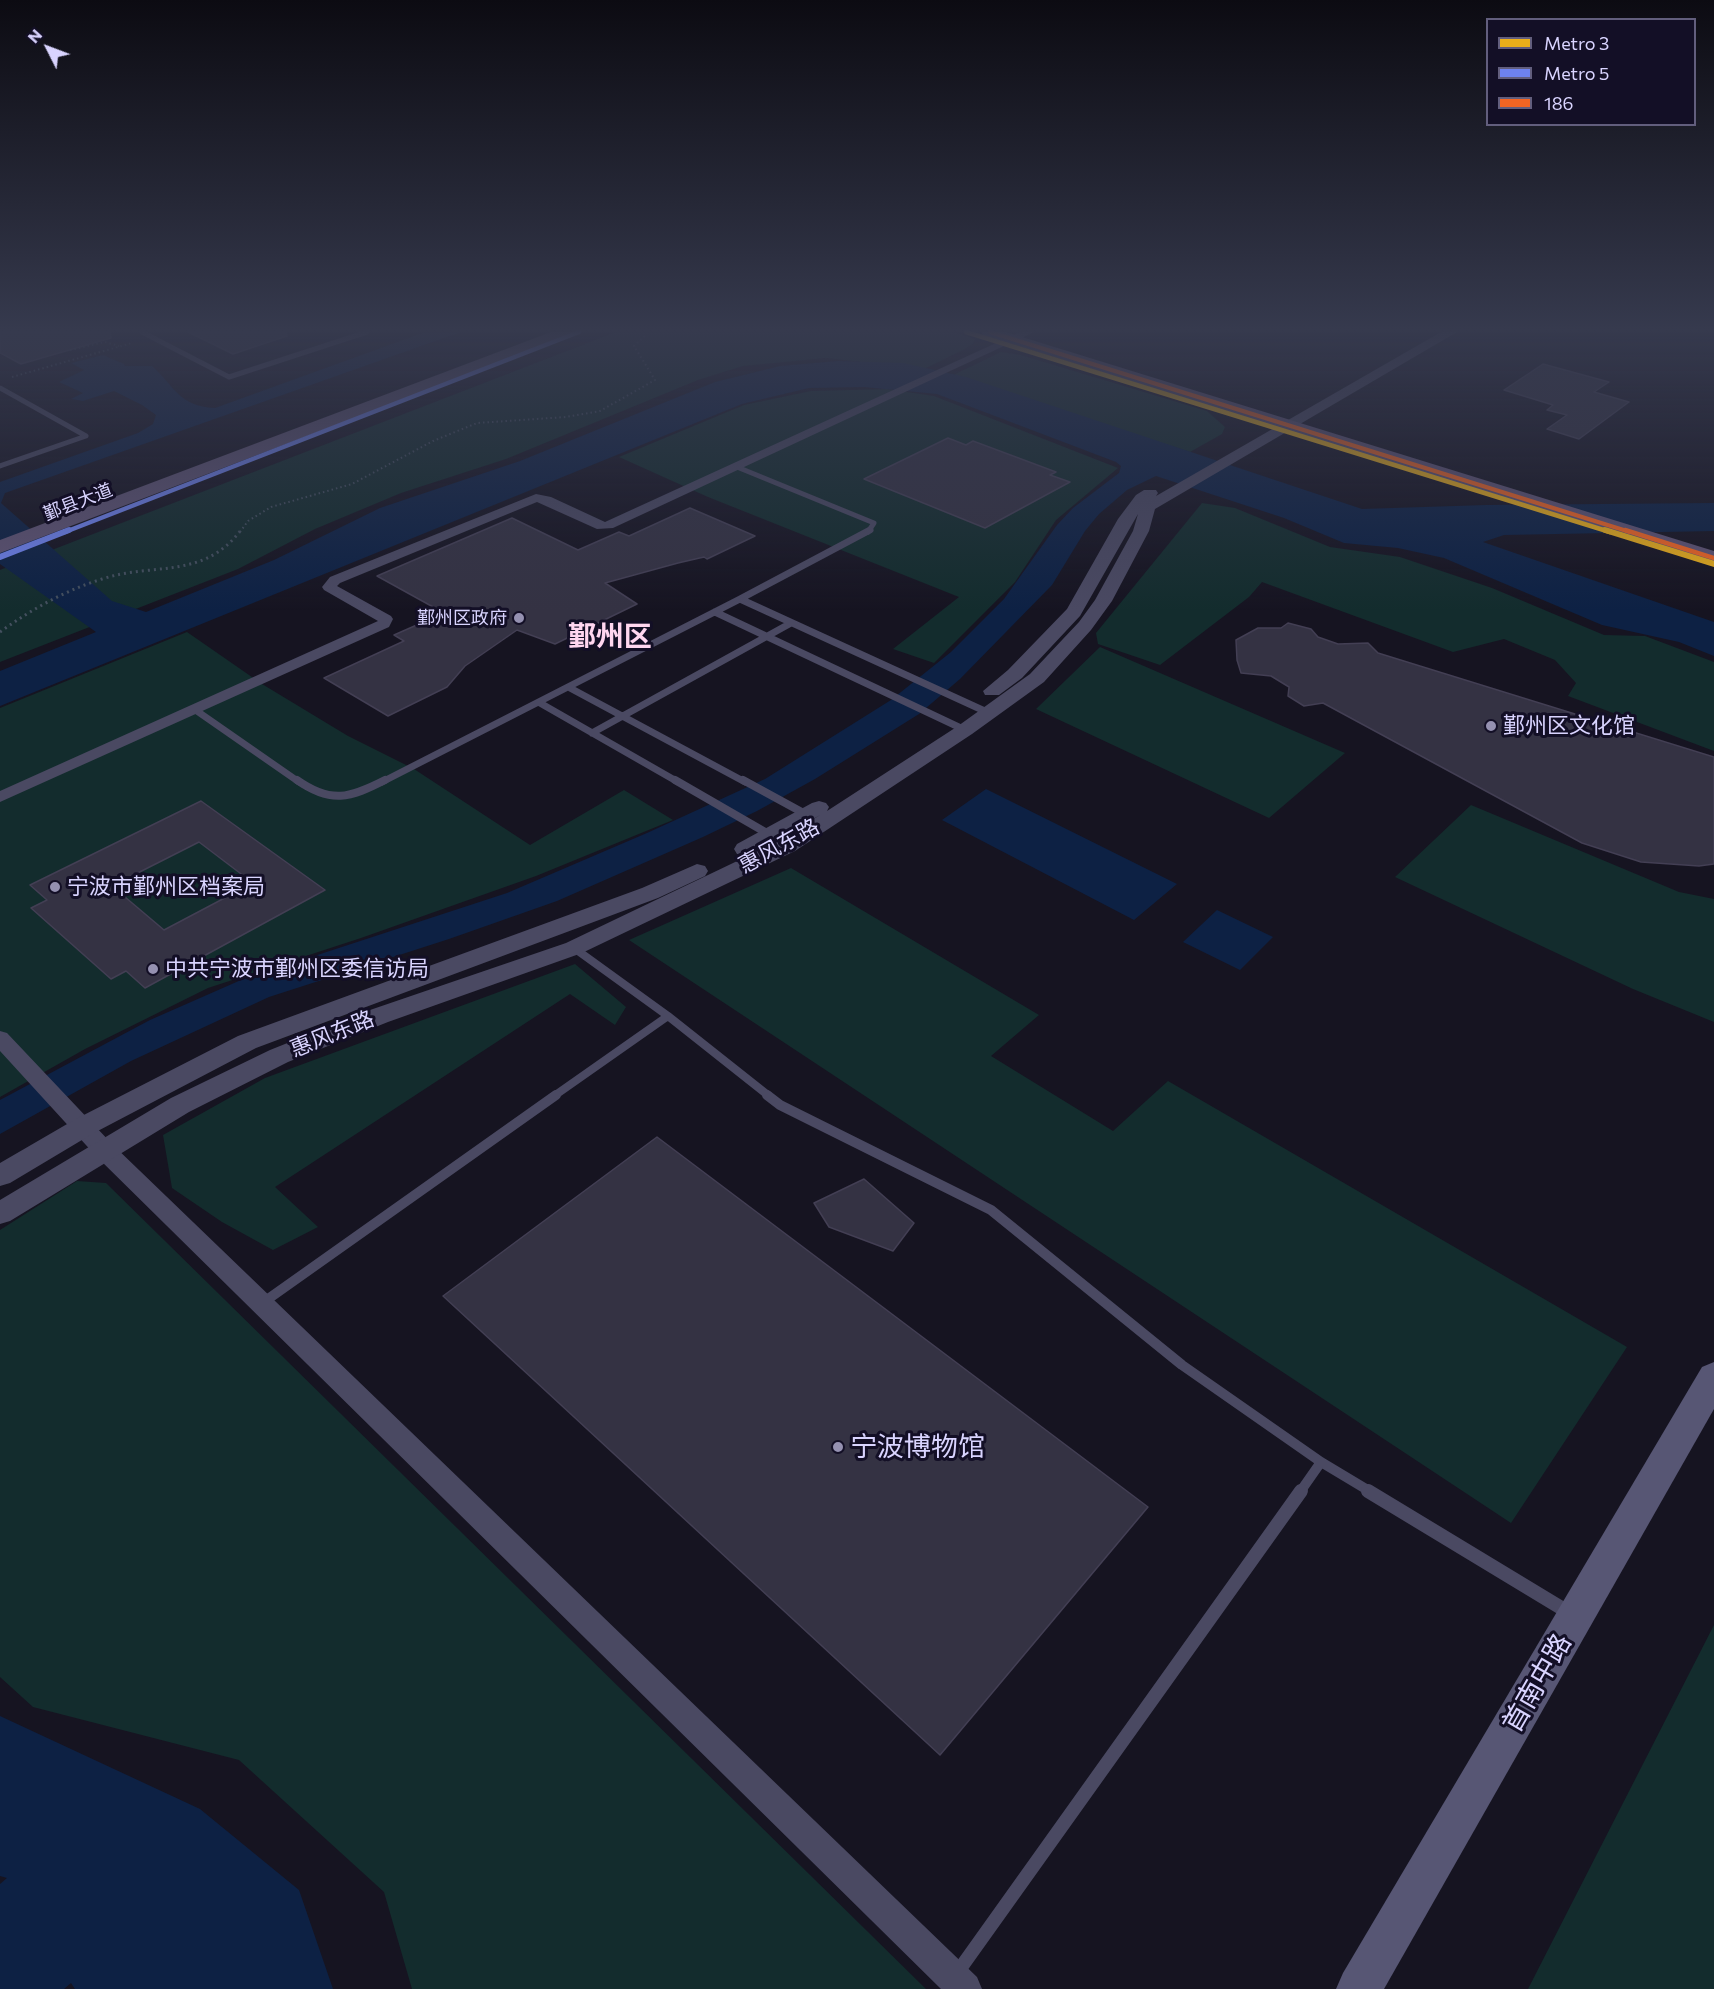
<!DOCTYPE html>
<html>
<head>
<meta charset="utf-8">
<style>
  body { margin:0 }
  #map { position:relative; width:1714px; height:1989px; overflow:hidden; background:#161421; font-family:Commissioner,sans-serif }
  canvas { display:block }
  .legend { position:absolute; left:1486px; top:18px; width:210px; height:108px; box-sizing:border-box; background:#130f26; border:2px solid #625e7d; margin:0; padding:8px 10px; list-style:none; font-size:18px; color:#d9d4ff }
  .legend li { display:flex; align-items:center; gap:12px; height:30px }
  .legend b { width:30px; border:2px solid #625e7d }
  .north { position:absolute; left:18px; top:18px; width:60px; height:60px; -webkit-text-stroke:4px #130f26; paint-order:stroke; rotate:312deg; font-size:16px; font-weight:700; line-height:24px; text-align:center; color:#d9d4ff }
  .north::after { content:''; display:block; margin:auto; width:21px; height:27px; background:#d9d4ff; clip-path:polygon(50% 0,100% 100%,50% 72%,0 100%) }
</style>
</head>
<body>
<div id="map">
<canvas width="1714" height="1989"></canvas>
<ul class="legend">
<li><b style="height:8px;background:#eaae1a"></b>Metro 3</li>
<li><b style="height:8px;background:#6e82ee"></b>Metro 5</li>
<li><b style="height:8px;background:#f26522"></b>186</li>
</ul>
<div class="north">N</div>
</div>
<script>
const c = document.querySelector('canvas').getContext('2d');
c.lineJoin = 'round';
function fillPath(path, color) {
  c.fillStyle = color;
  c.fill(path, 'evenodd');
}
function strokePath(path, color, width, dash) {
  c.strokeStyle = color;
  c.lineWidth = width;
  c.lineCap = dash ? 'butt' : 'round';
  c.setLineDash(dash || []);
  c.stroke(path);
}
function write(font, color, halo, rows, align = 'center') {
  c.font = font + ' Commissioner,"Noto Sans SC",sans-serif';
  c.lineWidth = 6;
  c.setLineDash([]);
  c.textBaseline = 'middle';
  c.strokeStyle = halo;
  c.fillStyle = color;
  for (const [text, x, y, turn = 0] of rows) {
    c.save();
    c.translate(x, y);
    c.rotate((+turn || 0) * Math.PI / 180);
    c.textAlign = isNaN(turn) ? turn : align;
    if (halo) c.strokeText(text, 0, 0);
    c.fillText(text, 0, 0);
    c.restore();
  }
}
fillPath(new Path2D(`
  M616 332H953L975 339 973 344 965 349 924 369 826 358 743 366 698 380 506 459 401 493 315 529 238 569 0 662V570Z
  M1001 352 1021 355 1207 411 1225 427 1222 434 1190 452 951 376Z
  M887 389 934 396 1118 468 1056 520 1015 582 934 663 893 649 959 597 708 497 619 457 744 405 811 391Z
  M1202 503 1235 508 1330 547 1400 557 1492 588 1604 635 1645 636 1714 662V751L1568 696 1576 683 1555 660 1504 639 1453 652 1262 582 1249 597 1160 665 1098 644 1096 633Z
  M187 632 262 684 348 736 414 769 530 845 624 790 673 820 536 876 361 938 208 988 85 1049 0 1097V708Z
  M1100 647 1345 753 1269 818 1036 709Z
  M1471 805 1679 892 1714 899V1022L1633 989 1395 877Z
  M791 868 1039 1015 991 1056 1113 1131 1168 1081 1627 1347 1511 1523 629 940Z
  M575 964 626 1007 615 1025 570 994 275 1187 318 1227 273 1250 222 1222 172 1188 163 1135 265 1078Z
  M77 1181 106 1183 926 1989H412L384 1892 239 1760 33 1707 0 1677V1230Z
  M1714 1625V1989H1528Z`), '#132c2d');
fillPath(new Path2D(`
  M425 332H461L5 493 1 503 112 601 146 612 274 560 380 508 520 461 715 382 780 366 838 361 903 363 966 377 1362 509 1486 505 1714 503V531L1504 535 1483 542 1714 622V656L1679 642 1602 625 1444 558 1398 548 1344 543 1284 518 1156 476 1127 490 1099 514 1085 531 1052 585 960 679 919 714 815 779 757 811 703 837 557 901 449 939 269 997 131 1061 0 1134V1100L150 1020 241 980 507 893 647 833 765 779 891 700 951 652 1004 599 1057 525 1073 508 1119 473 1121 466 1116 462 937 394 864 387 809 388 742 404 0 706V671L96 632 0 564V482L138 433 153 424 156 415 142 405 114 391 83 401 71 399 83 393 59 382 84 370 71 363 103 355 124 364 125 366H152C176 388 179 406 215 408Z
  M986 789 1177 884 1134 920 942 820Z
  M1217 910 1273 937 1240 970 1183 942Z
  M0 1716 200 1809 299 1890 333 1989H75L71 1983 64 1989H0V1884L7 1878 0 1876Z`), '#0d2144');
const building = new Path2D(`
  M0 332H110L111 338 21 364 0 353Z
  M188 332H286L287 336 233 354Z
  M1543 364 1609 382 1594 392 1629 402 1579 439 1547 429 1567 415 1547 410 1553 405 1504 390Z
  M948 438 966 445 973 441 1056 472 1050 475 1070 482 985 528 864 479Z
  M690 508 755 536 707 559 704 557 678 563 605 583 637 604 555 644 517 630 465 666 447 687 388 716 324 678 404 641 394 635 444 613 377 576 512 518 578 550 619 532 629 536Z
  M1288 623 1311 629 1318 637 1338 644 1368 643 1378 653 1714 757V864L1699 866 1641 862 1582 843 1323 703 1304 706 1288 696 1289 687 1271 676 1241 673 1237 660 1236 640 1258 628H1281Z
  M201 801 325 890 145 988 126 971 111 979 31 908 47 900 30 885ZM199 842 253 883 164 930 112 886Z
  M657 1137 1148 1507 940 1755 443 1296Z
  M864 1179 914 1223 893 1251 829 1227 814 1203Z`);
fillPath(building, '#343243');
strokePath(building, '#433f54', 1.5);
strokePath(new Path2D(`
  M70 350 105 342 119 346
  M12 377 132 343
  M240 532 248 521 271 507 352 484 433 441 477 423 566 417 600 411 655 380 634 346 649 332`), '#44505f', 2, [1.5, 3]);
strokePath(new Path2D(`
  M0 632C32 609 64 591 102 579 154 562 203 580 241 530`), '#44505f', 3, [2, 4]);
strokePath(new Path2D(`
  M142 332 229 377 367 332
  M0 388 86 436 0 466
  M737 467 874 523 868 532`), '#4a4962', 5);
strokePath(new Path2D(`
  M740 599 870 530
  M715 612 965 730
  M570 688 745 782
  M540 703 678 782
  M194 709 299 782
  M592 733 791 623
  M382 782 740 599 989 713`), '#4a4962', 7);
strokePath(new Path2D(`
  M297 780C331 804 350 798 385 780
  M675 780 772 836
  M743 780 809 816
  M574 948 668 1016 769 1096
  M554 1096 668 1016`), '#4a4962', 8);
strokePath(new Path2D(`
  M767 1095 780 1105 991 1210 1182 1365 1321 1462 1371 1492
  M261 1304 556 1095
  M1300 1492 1321 1462`), '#4a4962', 10);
strokePath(new Path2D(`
  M1368 1491 1568 1612
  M957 1973 1301 1491`), '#4a4962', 14);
fillPath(new Path2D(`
  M1020 332H1034L613 528 597 529 537 502 340 583 337 586 391 616 393 619 389 627 0 802V791L378 621 324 590 322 587 330 577 536 494 551 497 605 522Z
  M0 1031 7 1033 112 1144 977 1977 982 1989H941L96 1156 0 1051Z`), '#4a4962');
fillPath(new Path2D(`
  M1441 332H1457L1155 509 1149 531 1112 601 1091 630 1044 682 972 734 795 851 582 953 388 1022 288 1062 189 1112 10 1221 0 1224V1200L171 1098 270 1050 370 1010 566 943 779 841 820 815 753 854 745 856 737 854 734 849 737 844 812 803 819 801 826 803 829 807 827 811 958 726 1030 674 1079 622 1095 600 1133 531 1138 514 1080 616 1022 678 999 695H985L983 691 1008 670 1067 609 1118 519 1136 495 1144 490H1156L1158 493 1156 496Z
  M697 864 705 866 708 871 705 876 658 898 256 1048 92 1134 10 1183 0 1186V1163L74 1120 238 1036 642 888Z`), '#4a4962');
fillPath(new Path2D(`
  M1714 1362V1409L1384 1989H1336L1343 1973 1702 1367Z`), '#575674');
fillPath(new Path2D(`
  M551 332H574L572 335 0 553V540Z
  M981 332H1006L1714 551V564L983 335Z`), '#5e5373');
strokePath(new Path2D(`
  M990 332 1630 532`), '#f26522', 4);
strokePath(new Path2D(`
  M1625 530 1714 558`), '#f26522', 4.5);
strokePath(new Path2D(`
  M966 332 1610 532`), '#eaae1a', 4.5);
strokePath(new Path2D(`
  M1605 530 1714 564`), '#eaae1a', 6);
strokePath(new Path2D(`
  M65 532 579 332`), '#6e82ee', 4.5);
strokePath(new Path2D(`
  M0 557 69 530`), '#6e82ee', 6);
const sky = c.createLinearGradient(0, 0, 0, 611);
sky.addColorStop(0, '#0c0b12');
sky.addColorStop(0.54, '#363a4e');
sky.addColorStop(1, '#363a4e00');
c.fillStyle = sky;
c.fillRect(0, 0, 1714, 611);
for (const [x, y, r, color] of [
  [519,618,6,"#9591b1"],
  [1491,726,6,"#9591b1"],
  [55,887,6,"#9591b1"],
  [153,969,6,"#9591b1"],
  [838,1447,6,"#9591b1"]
]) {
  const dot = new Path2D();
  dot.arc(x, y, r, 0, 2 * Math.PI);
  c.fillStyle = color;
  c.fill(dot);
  strokePath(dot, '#130f26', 2);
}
write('18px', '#d9d4ff', '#130f26', [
  ["鄞县大道",78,502,-21]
]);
write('18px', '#d9d4ff', '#130f26', [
  ["鄞州区政府",507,618]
], 'right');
write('22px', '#d9d4ff', '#130f26', [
  ["鄞州区文化馆",1503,726],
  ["宁波市鄞州区档案局",67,887],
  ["中共宁波市鄞州区委信访局",165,969]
], 'left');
write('22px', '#d9d4ff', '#130f26', [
  ["惠风东路",779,846,-29],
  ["惠风东路",332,1034,-22]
]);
write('27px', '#d9d4ff', '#130f26', [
  ["宁波博物馆",850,1447]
], 'left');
write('27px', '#d9d4ff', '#130f26', [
  ["首南中路",1537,1683,-60]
]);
write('bold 28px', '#ffd6f0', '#130f26', [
  ["鄞州区",610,637]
]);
</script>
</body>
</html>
